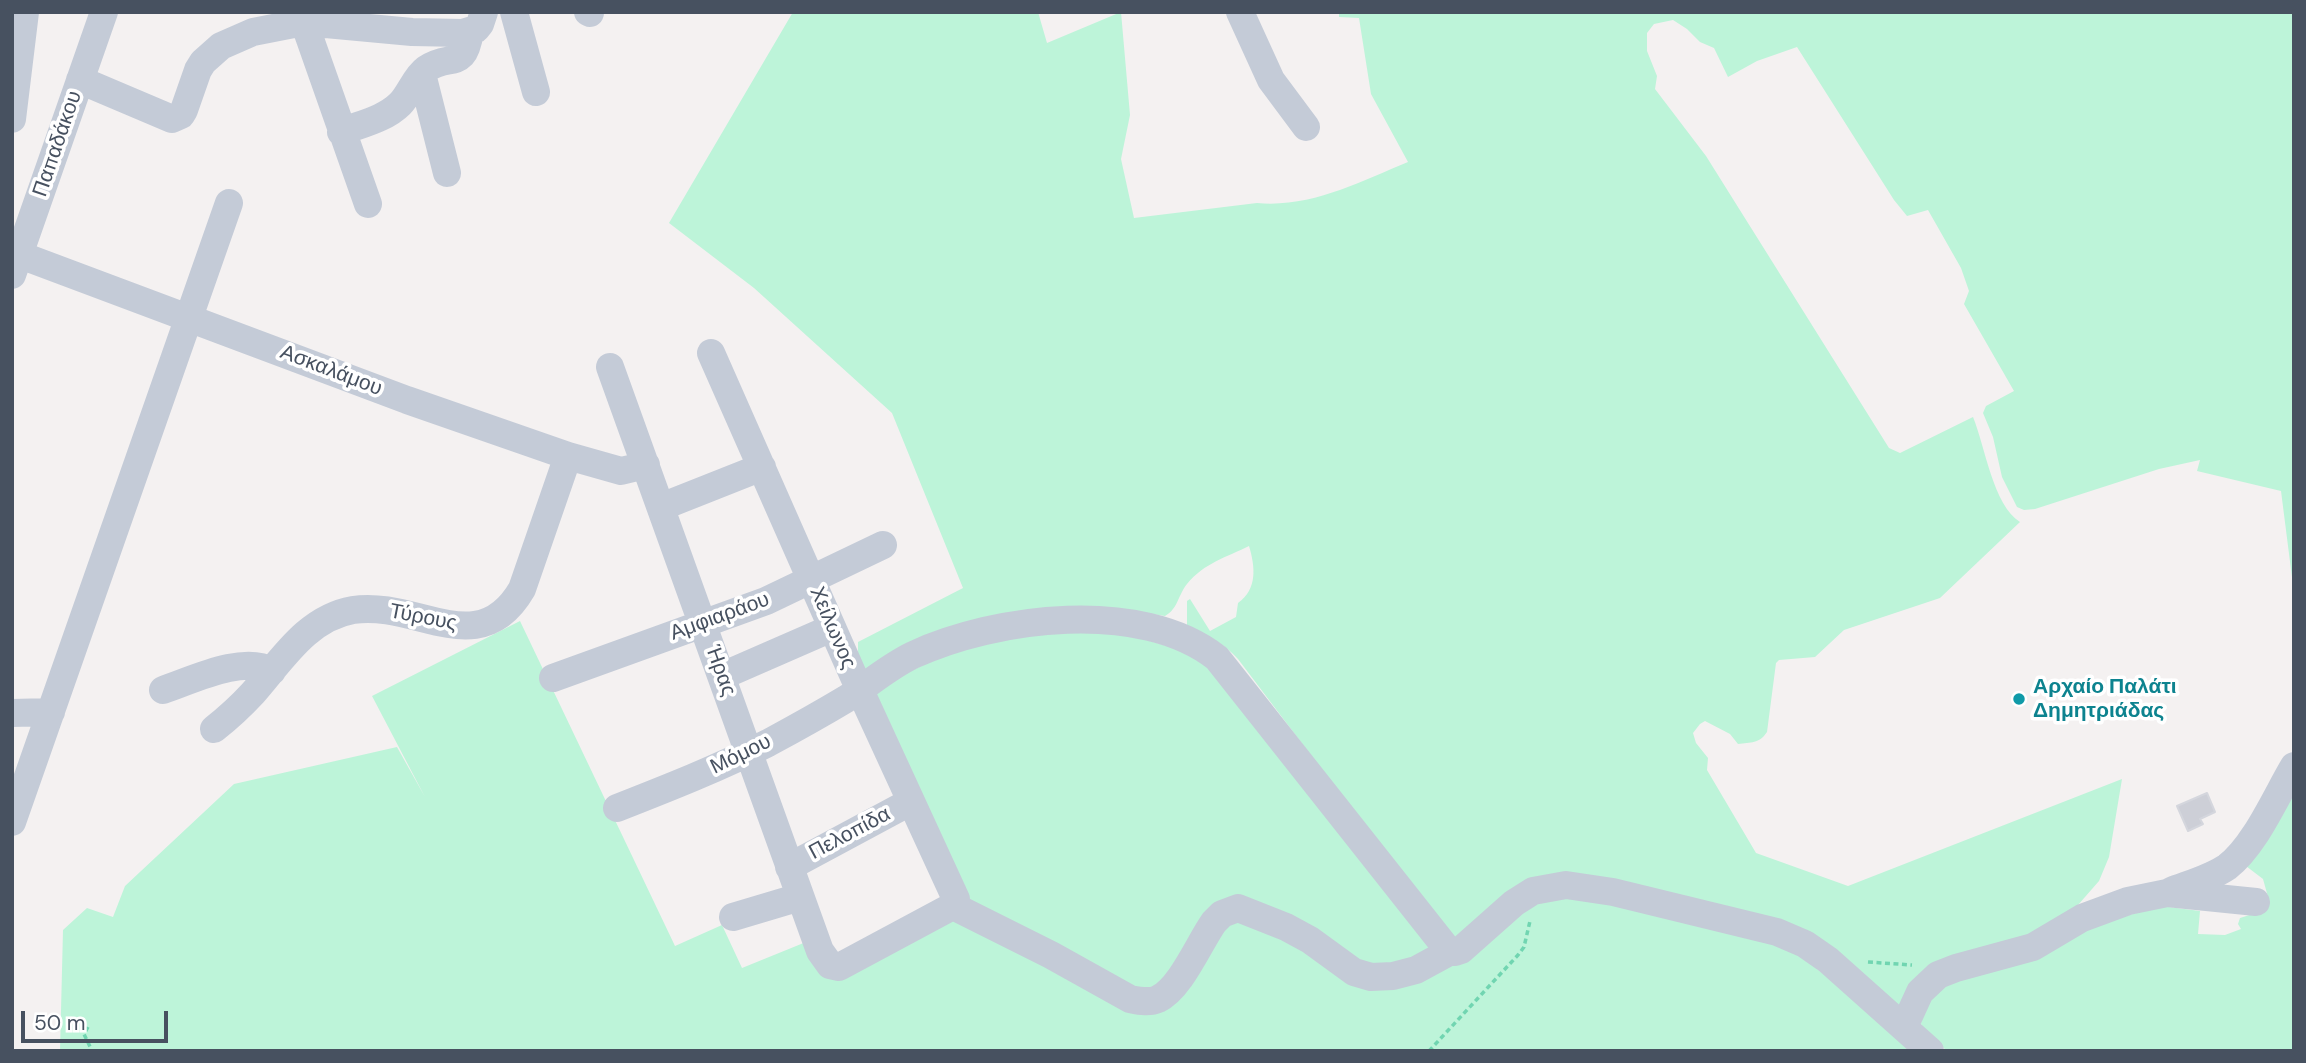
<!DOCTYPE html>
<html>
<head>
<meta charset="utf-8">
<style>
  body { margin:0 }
  #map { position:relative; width:2306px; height:1063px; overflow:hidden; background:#f4f1f1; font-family:"DM Sans",sans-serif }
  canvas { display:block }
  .frame { position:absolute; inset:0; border:14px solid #475160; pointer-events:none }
  .scale { position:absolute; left:21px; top:1011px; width:147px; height:32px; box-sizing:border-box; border:4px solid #475160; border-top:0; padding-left:9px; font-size:21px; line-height:24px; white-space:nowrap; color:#475160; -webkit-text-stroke:5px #fff; paint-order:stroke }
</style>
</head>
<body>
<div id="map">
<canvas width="2306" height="1063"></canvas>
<div class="frame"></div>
<div class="scale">50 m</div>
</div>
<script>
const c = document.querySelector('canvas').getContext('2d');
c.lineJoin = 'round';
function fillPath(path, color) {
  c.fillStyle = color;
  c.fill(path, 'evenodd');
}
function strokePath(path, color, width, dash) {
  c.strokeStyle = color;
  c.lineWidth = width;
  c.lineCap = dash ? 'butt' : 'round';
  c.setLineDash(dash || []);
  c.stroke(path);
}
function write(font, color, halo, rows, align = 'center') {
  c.font = font + ' "DM Sans",sans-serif';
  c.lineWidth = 7;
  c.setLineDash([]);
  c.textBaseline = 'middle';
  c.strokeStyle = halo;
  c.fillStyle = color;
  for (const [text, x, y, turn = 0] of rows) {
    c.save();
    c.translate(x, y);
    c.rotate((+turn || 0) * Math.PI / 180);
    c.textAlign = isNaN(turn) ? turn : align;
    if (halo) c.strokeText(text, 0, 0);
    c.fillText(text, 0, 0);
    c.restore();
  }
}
fillPath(new Path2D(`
  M793 12H1038L1047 43 1121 12 1130 115 1121 159 1134 218 1257 203C1311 208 1359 182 1408 162L1371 94 1359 18 1339 17V12H2294V593L2281 491 2197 471 2200 460 2159 469 2035 509 2024 510 2017 507 2002 477 1993 437 1983 413 1986 406 2014 391 1964 304 1969 291 1961 268 1928 210 1907 216 1894 200 1797 47 1757 61 1728 77 1714 48 1700 42 1687 29 1673 20 1654 24 1647 33V51L1657 76 1655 89 1706 156 1889 448 1900 453 1973 417C1985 446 1993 505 2020 522L1940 598 1844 630 1815 657 1779 660 1776 663 1767 732C1759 744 1751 742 1738 744L1730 734 1705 721 1700 724 1693 733 1696 743 1708 758 1707 770 1756 853 1848 886 2122 779 2109 857 2099 881 2071 913 1900 1009 1826 943 1585 876 1455 940 1347 803 1238 659C1223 643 1208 635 1187 626V601L1190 599 1210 631 1236 617 1238 603C1258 589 1255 566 1249 546 1227 557 1204 563 1187 584 1178 595 1178 609 1165 616L1105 607 867 674 858 658V642L963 588 892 413 754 288 669 223Z
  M520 621 675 946 722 925 742 968 806 942 817 965 960 913 873 696 877 687 968 644 1098 626 1198 655 1442 955 1524 907 1562 894 1783 942 1921 1051H60L63 930 87 908 113 917 125 886 234 784 397 747 425 797 372 696Z
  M2294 797V1051H1947L1923 1029 1921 1024 1922 1014 1939 985 2076 930 2161 906 2200 911 2198 934 2225 935 2241 929 2238 924 2240 918 2256 913 2268 897 2263 879 2242 863 2276 804Z`), '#bdf4d9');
const building = new Path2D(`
  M2207 793 2215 812 2200 819 2203 824 2188 831 2177 806Z`);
fillPath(building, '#cdcfd7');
strokePath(building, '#d4d6dd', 2);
strokePath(new Path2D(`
  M1868 962 1912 965
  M88 1027 84 1034 92 1051
  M1429 1051 1518 955 1524 947 1530 921`), '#71d5b1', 3.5, [5, 3.5]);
strokePath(new Path2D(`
  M514 12 536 92
  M588 12 590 13
  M1240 12 1271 80 1306 127
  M304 22 368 204
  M422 74 447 173
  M80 80 172 119 181 115 184 110 198 70 203 62 221 46 253 32 304 22 412 32 463 33 476 29 480 24 484 12
  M12 119 25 12
  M341 132C361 124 385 119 400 104 410 94 415 77 426 69 451 52 464 72 470 31
  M12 252 407 400 568 456 621 471 646 465
  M12 275 104 12
  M610 367 820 951 830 965 839 967 949 908 955 903 956 899 858 686 711 353
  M661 507 762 467
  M722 676 832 628
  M553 678 766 601 883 545
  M163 690C193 680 242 655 272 671
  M12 713 51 712
  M214 729C228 718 241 706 253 693 282 660 307 618 353 610 417 600 479 663 522 589L568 456
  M617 808C668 788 719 768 768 743 794 729 821 714 846 699 868 685 888 667 913 655 995 617 1141 598 1217 658L1448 950 1455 952 1461 950 1514 903 1533 891 1566 885 1613 892 1777 932 1805 944 1828 960 1930 1051
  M12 822 229 203
  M789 867 910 802
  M2171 891C2189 884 2211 878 2227 867 2255 846 2276 796 2294 766
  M953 906 1051 955 1130 999C1140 1001 1149 1003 1158 999 1181 988 1199 943 1214 922L1222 914 1238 908 1286 927 1310 940 1354 972 1371 977 1393 976 1416 970 1451 951
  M733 917 800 897
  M1904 1027 1920 992 1938 975 1956 968 2033 947 2082 918 2128 901 2167 893 2256 902`), '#c4cbd7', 28);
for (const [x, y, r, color] of [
  [2019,699,7,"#0f9aa8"]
]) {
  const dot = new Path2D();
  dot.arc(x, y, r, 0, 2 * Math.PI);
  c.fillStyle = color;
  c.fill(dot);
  strokePath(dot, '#fff', 2.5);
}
write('21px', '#475160', '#fff', [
  ["Παπαδάκου",58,144,-71],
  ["Ασκαλάμου",331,371,21],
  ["Αμφιαράου",720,617,-20],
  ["Τύρους",423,618,11],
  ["Χείλωνος",832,628,67],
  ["Ήρας",720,671,70],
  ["Μόμου",741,755,-26],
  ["Πελοπίδα",850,834,-28]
]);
write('bold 21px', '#0d838f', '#fff', [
  ["Αρχαίο Παλάτι",2033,687],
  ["Δημητριάδας",2033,711]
], 'left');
</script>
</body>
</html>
